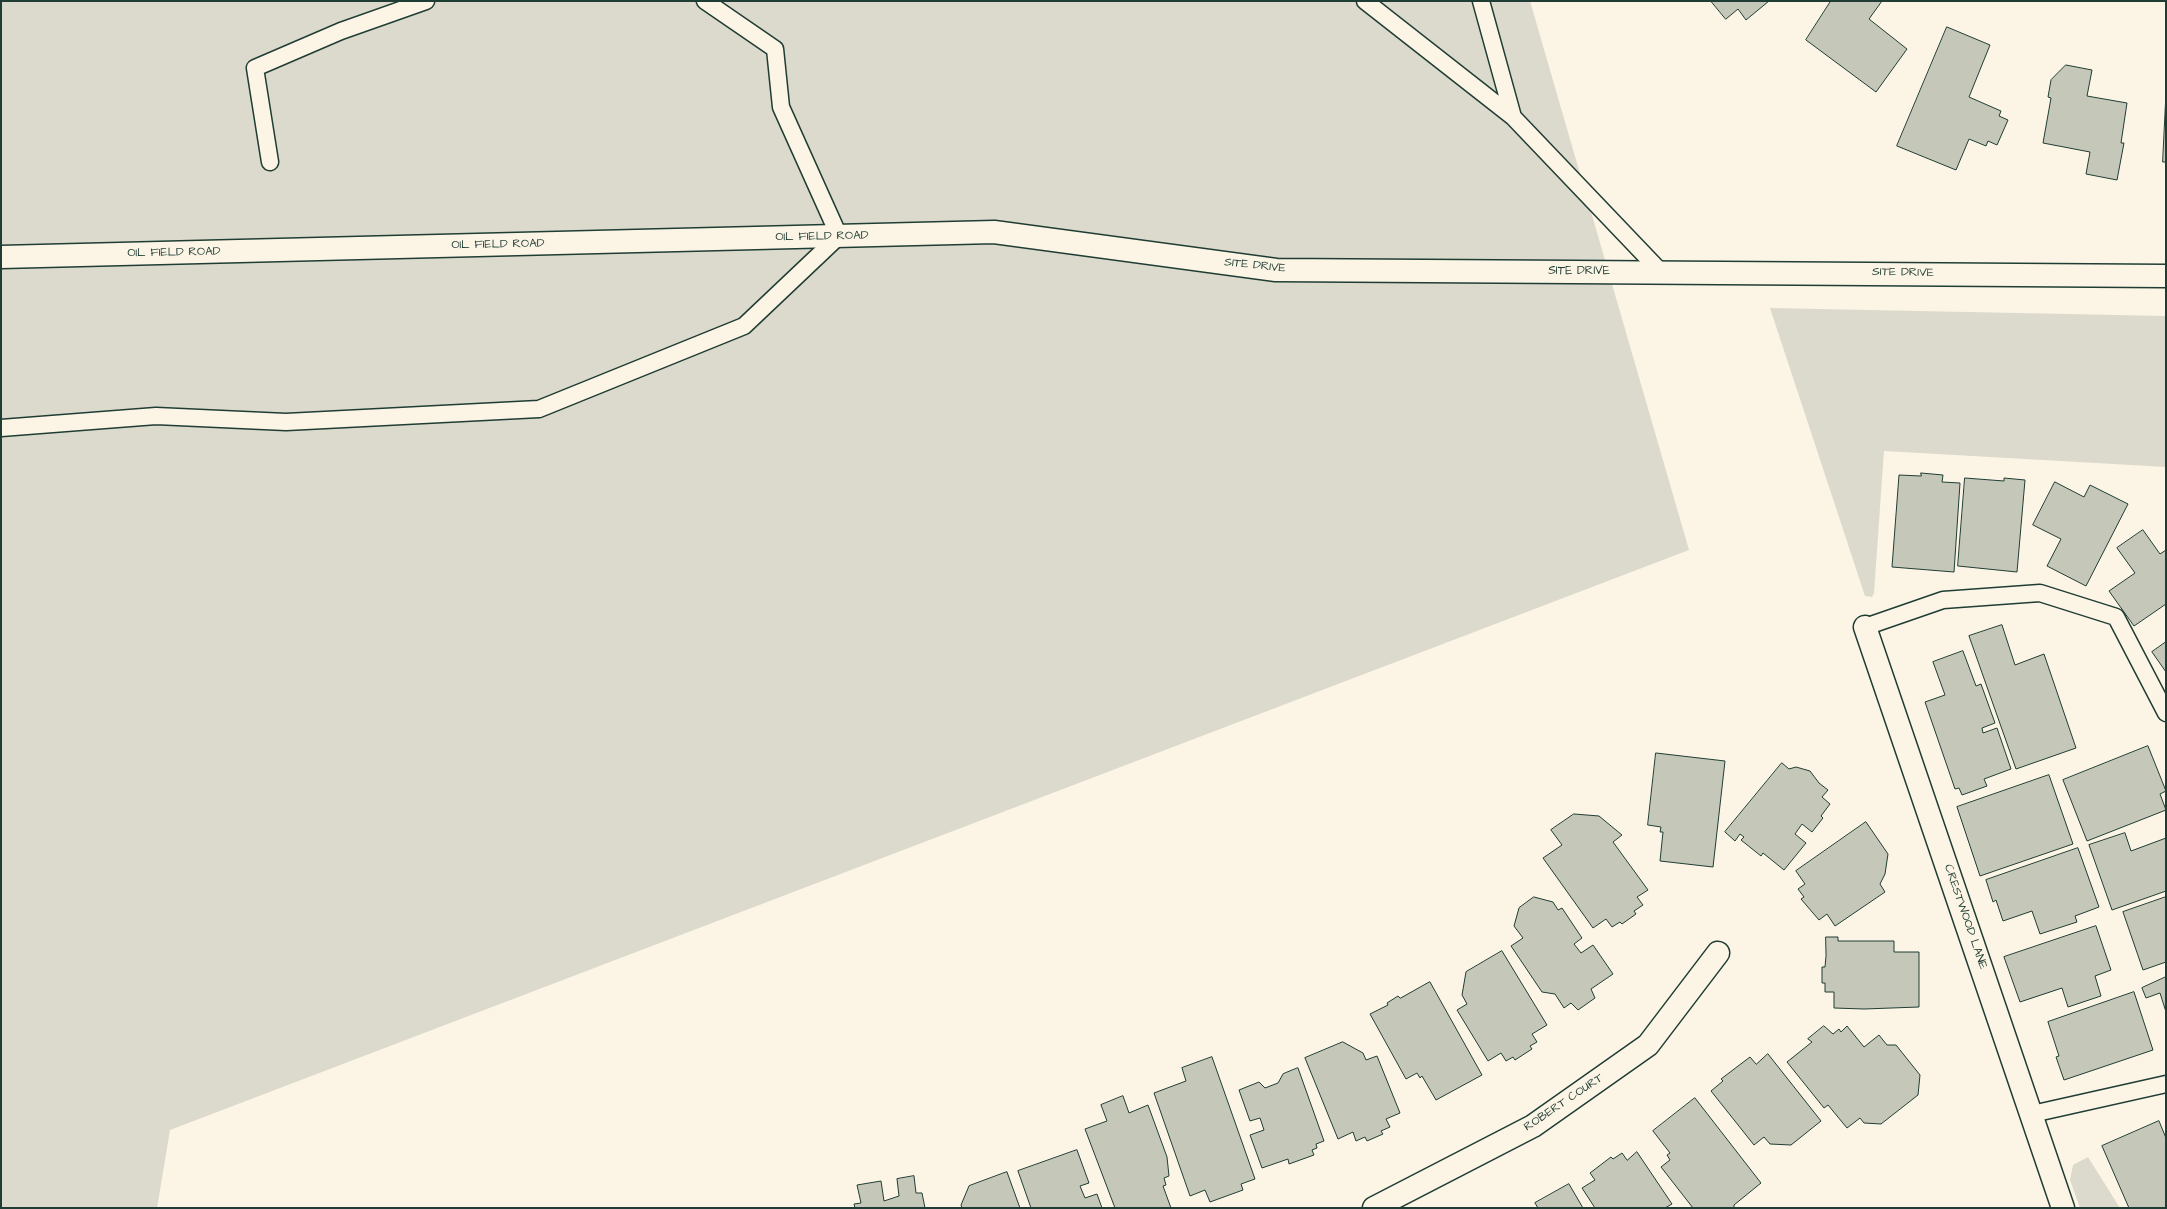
<!DOCTYPE html>
<html>
<head>
<meta charset="utf-8">
<style>
  body { margin:0 }
  #map { position:relative; width:2167px; height:1209px; overflow:hidden; background:#fcf5e5; font-family:"Architects Daughter",sans-serif }
  canvas { display:block }
  .frame { position:absolute; inset:0; border:2px solid #1f3d34; pointer-events:none }
</style>
</head>
<body>
<div id="map">
<canvas width="2167" height="1209"></canvas>
<div class="frame"></div>
</div>
<script>
const c = document.querySelector('canvas').getContext('2d');
c.lineJoin = 'round';
function fillPath(path, color) {
  c.fillStyle = color;
  c.fill(path, 'evenodd');
}
function strokePath(path, color, width, dash) {
  c.strokeStyle = color;
  c.lineWidth = width;
  c.lineCap = dash ? 'butt' : 'round';
  c.setLineDash(dash || []);
  c.stroke(path);
}
function write(font, color, halo, rows, align = 'center') {
  c.font = font + ' "Architects Daughter",sans-serif';
  c.lineWidth = 3;
  c.setLineDash([]);
  c.textBaseline = 'middle';
  c.strokeStyle = halo;
  c.fillStyle = color;
  for (const [text, x, y, turn = 0] of rows) {
    c.save();
    c.translate(x, y);
    c.rotate((+turn || 0) * Math.PI / 180);
    c.textAlign = isNaN(turn) ? turn : align;
    if (halo) c.strokeText(text, 0, 0);
    c.fillText(text, 0, 0);
    c.restore();
  }
}
fillPath(new Path2D(`
  M1 1H1530L1689 550 170 1130 157 1208H1Z
  M1770 308 2166 316V467L1884 451 1874 593 1872 597 1865 596Z
  M2088 1157 2120 1208H2080L2070 1180 2073 1165Z`), '#dcdacc');
const building = new Path2D(`
  M1711 1H1769L1746 20 1738 9 1726 19Z
  M1831 1H1882L1869 19 1907 49 1876 92 1806 40Z
  M1947 27 1990 45 1969 97 2001 111 1999 116 2008 120 1997 145 1988 141 1986 146 1969 139 1956 170 1897 146Z
  M2066 65 2092 70 2087 96 2127 103 2121 143H2124L2117 180 2086 174 2090 152 2043 143 2051 98 2048 97 2051 80Z
  M2166 93V162H2163Z
  M1921 473 1943 475 1942 482 1960 483 1954 572 1892 567 1899 475 1921 476Z
  M1965 478 2004 481V478L2025 480 2017 572 1958 566Z
  M2055 482 2084 497 2090 485 2128 504 2086 586 2047 566 2061 539 2033 525Z
  M2143 530 2160 554 2166 550V604L2134 626 2109 591 2135 573 2117 548Z
  M2002 625 2015 665 2044 654 2076 748 2016 769 1969 636Z
  M2166 642V672L2152 652Z
  M1963 651 1976 686 1981 684 1995 723 1982 728 1983 733 1997 728 2011 769 1984 779 1987 786 1962 795 1959 788 1955 789 1925 702 1945 695 1933 662Z
  M2148 746 2166 791 2160 794 2166 810 2087 841 2063 780Z
  M1656 753 1725 761 1713 867 1660 861 1663 832H1660L1661 827 1648 825Z
  M1782 763 1789 769 1796 767 1810 771 1819 783 1828 790 1822 797 1830 804 1821 816 1823 818 1812 832 1802 824 1795 834 1806 843 1784 870 1763 853 1761 856 1741 840 1744 837 1740 834 1735 841 1725 832Z
  M2049 775 2073 844 1980 876 1957 807Z
  M1574 814 1599 816 1622 835 1613 842 1648 890 1637 897 1643 905 1634 911 1636 914 1622 924 1620 922 1612 927 1606 919 1593 928 1543 858 1562 845 1551 830Z
  M1866 822 1888 854 1885 874 1880 884 1885 892 1835 926 1827 914 1819 920 1801 899 1804 897 1798 889 1805 884 1796 871Z
  M2125 833 2131 851 2166 838V891L2112 910 2089 845Z
  M2078 848 2099 907 2075 916 2077 922 2040 934 2032 911 2003 921 1996 900 1993 902 1986 880Z
  M1534 897 1553 902 1558 910 1562 908 1582 938 1574 944 1581 953 1593 945 1613 974 1591 989 1595 998 1578 1010 1571 1003 1564 1008 1555 994 1542 992 1511 946 1523 938 1514 926 1519 908Z
  M2166 897V962L2143 970 2123 912Z
  M2096 926 2111 970 2095 976 2101 996 2068 1007 2062 988 2020 1002 2004 957Z
  M1826 937H1838V941H1894V952H1919V1007L1864 1009 1834 1008V992H1825V983H1822V967H1825L1826 956Z
  M1502 951 1547 1025 1532 1034 1537 1042 1530 1046 1532 1049 1515 1060 1513 1057 1506 1061 1501 1053 1488 1061 1457 1010 1467 1004 1462 995 1466 972Z
  M2166 977V1012L2160 993 2146 998 2142 988Z
  M1430 982 1482 1075 1436 1100 1422 1076 1420 1078 1417 1073 1406 1079 1370 1014 1388 1005 1387 1003 1398 996 1400 998Z
  M2134 992 2153 1050 2064 1080 2056 1057 2059 1056 2048 1022Z
  M1824 1026 1833 1034 1839 1029 1841 1032 1847 1026 1864 1047 1879 1035 1887 1045H1896L1920 1075 1918 1095 1881 1124 1864 1123 1860 1118 1847 1128 1828 1105 1824 1108 1787 1062 1812 1042 1808 1039Z
  M1343 1042 1363 1053 1366 1060 1377 1056 1400 1113 1386 1119 1390 1127 1381 1131 1383 1134 1367 1141 1365 1137 1356 1141 1353 1132 1338 1139 1305 1058Z
  M1768 1054 1821 1121 1791 1145 1770 1144 1764 1137 1754 1145 1711 1091 1723 1081 1721 1079 1750 1057 1756 1064Z
  M1212 1057 1255 1179 1241 1184 1243 1190 1210 1202 1205 1190 1190 1196 1154 1093 1186 1081 1182 1068Z
  M1298 1068 1324 1141 1316 1144 1317 1148 1312 1150 1314 1155 1289 1164 1288 1159 1262 1168 1250 1135 1264 1130 1260 1118 1250 1121 1239 1090 1259 1082 1265 1088 1278 1083 1283 1074Z
  M1123 1096 1129 1113 1148 1105 1167 1157 1169 1176 1164 1178 1166 1185 1163 1186 1171 1208H1115L1085 1129 1107 1121 1101 1105Z
  M1695 1098 1761 1183 1734 1205V1208H1693L1661 1167 1670 1160 1667 1155 1670 1153 1653 1131Z
  M2159 1121 2166 1138V1208H2129L2102 1146Z
  M1077 1150 1089 1183 1080 1186 1085 1198 1097 1194 1102 1208H1031L1018 1171Z
  M1637 1152 1672 1204 1665 1208H1595L1582 1188 1595 1180 1590 1173 1611 1157 1613 1159 1622 1153 1627 1160Z
  M1007 1172 1020 1208H962L961 1205 969 1186Z
  M914 1176 916 1193H922L925 1208H855L854 1204 861 1203 857 1185 881 1181 884 1201 899 1196 897 1179Z
  M1569 1184 1583 1208H1538L1535 1203Z`);
fillPath(building, '#c5c7b9');
strokePath(building, '#1f3d34', 1);
const service = new Path2D(`
  M1365 1 1513 117 1660 271
  M1481 1 1513 117
  M270 162 255 68 341 31 426 1
  M1 428 156 416 286 422 539 409 744 326 839 236 781 107 775 49 705 1
  M1865 627 1943 600 2040 593 2116 617 2166 713
  M2032 1114 2166 1084`);
const minor = new Path2D(`
  M1 257 994 232 1276 270 2166 276
  M1865 627 2063 1208
  M1374 1208 1533 1126 1648 1045 1718 953`);
strokePath(service, '#1f3d34', 19);
strokePath(minor, '#1f3d34', 25);
strokePath(service, '#fcf5e5', 16);
strokePath(minor, '#fcf5e5', 22);
write('12px', '#1f3d34', '#fcf5e5', [
  ["OIL FIELD ROAD",822,237,-1],
  ["OIL FIELD ROAD",498,245,-1],
  ["OIL FIELD ROAD",174,253,-1],
  ["SITE DRIVE",1255,266,6],
  ["SITE DRIVE",1579,271],
  ["SITE DRIVE",1903,273,1],
  ["CRESTWOOD LANE",1965,917,71],
  ["ROBERT COURT",1564,1103,-34]
]);
</script>
</body>
</html>
